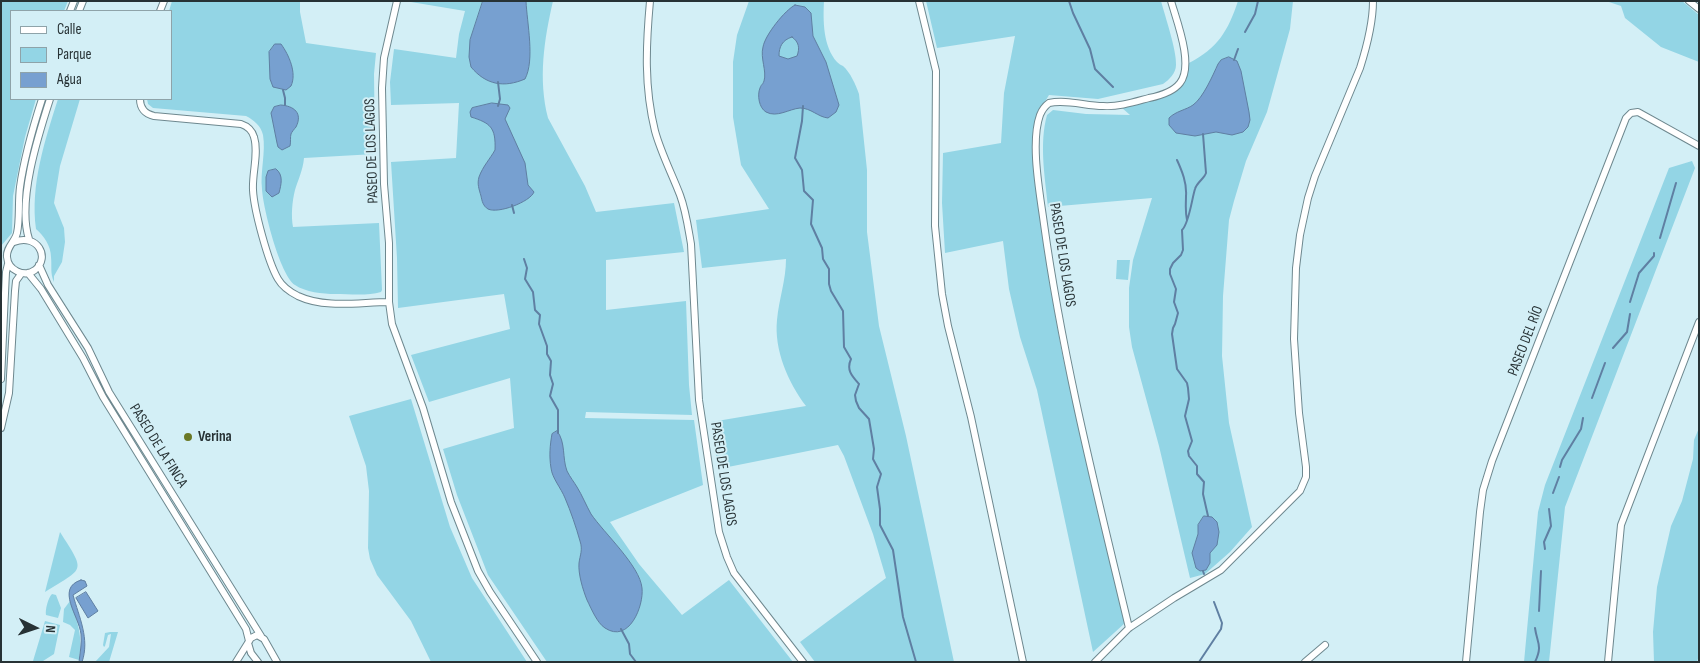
<!DOCTYPE html>
<html>
<head>
<meta charset="utf-8">
<style>
  body { margin:0 }
  #map { position:relative; width:1700px; height:663px; overflow:hidden; background:#d3eff6; font-family:"Sofia Sans Condensed",sans-serif }
  canvas { display:block }
  .frame { position:absolute; inset:0; border:2px solid #273235; pointer-events:none }
  .legend { position:absolute; left:10px; top:10px; width:162px; height:90px; box-sizing:border-box; background:#d3eff6; border:1px solid #8ea3a9; margin:0; padding:6px 9px; list-style:none; font-size:15px; color:#273235 }
  .legend li { display:flex; align-items:center; gap:10px; height:25px }
  .legend b { width:25px; border:1px solid #8ea3a9 }
  .north { position:absolute; left:10px; top:603px; width:50px; height:50px; -webkit-text-stroke:4px #d3eff6; paint-order:stroke; rotate:94deg; font-size:14px; font-weight:700; line-height:20px; text-align:center; color:#273235 }
  .north::after { content:''; display:block; margin:auto; width:18px; height:22px; background:#273235; clip-path:polygon(50% 0,100% 100%,50% 72%,0 100%) }
</style>
</head>
<body>
<div id="map">
<canvas width="1700" height="663"></canvas>
<div class="frame"></div>
<ul class="legend">
<li><b style="height:6px;background:#fff"></b>Calle</li>
<li><b style="height:14px;background:#93d5e5"></b>Parque</li>
<li><b style="height:14px;background:#77a0d0"></b>Agua</li>
</ul>
<div class="north">N</div>
</div>
<script>
const c = document.querySelector('canvas').getContext('2d');
c.lineJoin = 'round';
function fillPath(path, color) {
  c.fillStyle = color;
  c.fill(path, 'evenodd');
}
function strokePath(path, color, width, dash) {
  c.strokeStyle = color;
  c.lineWidth = width;
  c.lineCap = dash ? 'butt' : 'round';
  c.setLineDash(dash || []);
  c.stroke(path);
}
function write(font, color, halo, rows, align = 'center') {
  c.font = font + ' "Sofia Sans Condensed",sans-serif';
  c.lineWidth = 4;
  c.setLineDash([]);
  c.textBaseline = 'middle';
  c.strokeStyle = halo;
  c.fillStyle = color;
  for (const [text, x, y, turn = 0] of rows) {
    c.save();
    c.translate(x, y);
    c.rotate((+turn || 0) * Math.PI / 180);
    c.textAlign = isNaN(turn) ? turn : align;
    if (halo) c.strokeText(text, 0, 0);
    c.fillText(text, 0, 0);
    c.restore();
  }
}
fillPath(new Path2D(`
  M1 1H68L64 11H11V99H36L25 137 13 196 12 233 1 246Z
  M172 1H300V12L306 43 376 53 374 74 375 154 304 158C303 170 298 180 295 190 292 202 291 216 293 227L379 223 382 290 381 292C368 296 350 294 335 294 323 294 305 292 295 285 280 275 263 208 262 189 260 172 266 152 263 135 261 126 254 120 246 116L153 108 148 104 147 99H171V11H169Z
  M405 1H553C544 40 538 79 548 118L585 186 596 212 674 203 684 252 606 260V310L686 301 689 385 692 415 586 412 585 418 694 420 703 485 610 522 639 564 682 615 729 580 793 662H547L488 575 457 495 443 449 514 428 510 378 429 402 411 355 510 329 504 294 398 308 397 258 391 162 456 158 459 103 391 105 390 82 394 49 456 58 459 34 465 11Z
  M749 1H824C823 21 823 46 837 62 839 64 841 65 843 66 850 72 856 85 859 94L867 170V232L879 326 906 436 954 662H815L800 642 886 578 873 534 844 456 838 445 718 469 711 422 806 406C788 382 774 350 777 320 779 299 786 280 786 259L702 268 696 220 769 209 741 165 733 117V62L737 35Z
  M926 1H1161C1165 16 1177 51 1176 65 1176 73 1169 80 1163 84L1098 99 1049 95 1038 113 1037 188 1050 286 1062 353 1125 623 1093 652 1037 390 1020 337 1009 289 1003 241 945 253 942 203 943 153 1001 143 1004 93 1015 36 937 48Z
  M1238 1H1293L1290 29 1267 112 1246 161 1234 201 1229 220 1223 296 1222 356 1229 423 1252 527 1230 552 1205 574 1190 578 1159 446 1132 347 1129 327V288L1133 260 1152 198 1048 207C1045 177 1039 144 1047 115L1053 110 1086 114 1130 115 1121 107 1155 100 1186 77 1189 63C1218 48 1228 31 1238 1Z
  M1606 1H1682L1699 15V62L1661 47 1625 18 1621 6Z
  M58 99H80L60 166 54 203 64 228 65 242 62 262 54 276V282C50 273 52 267 51 257 51 246 44 236 36 229 30 185 45 140 58 99Z
  M1692 161 1695 168 1565 507 1549 662H1524L1538 512 1545 485 1669 168Z
  M1117 260H1130L1128 280 1116 279Z
  M411 399 450 527 472 578 527 662H431L411 621 377 575 370 559 368 548 369 491 366 466 349 416Z
  M1699 428V655L1697 662H1654L1653 632 1657 587 1671 526 1682 501 1693 459 1694 440Z
  M60 532C86 573 85 567 45 592Z
  M52 594 56 595 61 608 58 618 46 615C45 610 48 598 52 594Z
  M70 601C78 623 83 636 79 660L69 657 75 630 70 625 63 622 64 609Z
  M45 621 60 625 54 654 43 661 34 662 33 661Z
  M110 632H118L109 662H95L109 647 111 634 108 635 105 646 104 647 103 645 105 633Z`), '#93d5e5');
const water = new Path2D(`
  M483 1H526C527 23 535 60 525 79 504 88 486 85 471 67L469 57 470 40Z
  M795 5 805 7 811 13 813 36 826 62 839 105 836 112 828 118C818 117 811 108 800 108 789 109 777 118 766 112 759 108 757 95 760 88 762 83 762 86 764 81 767 71 760 58 763 47 765 35 785 10 795 5ZM792 37C799 42 800 48 797 56L788 59 779 56C779 47 782 40 792 37Z
  M275 44H281C289 55 297 73 291 86L286 90 273 87 270 79 269 52Z
  M1229 57 1237 61 1241 71 1249 112 1250 120 1248 127 1243 132 1232 135 1216 132 1195 136 1176 133 1169 125V118C1176 111 1186 110 1193 105 1203 98 1213 75 1218 64L1221 60Z
  M492 103 508 105 510 108 505 119 525 163 528 185 534 192C530 202 498 214 488 209 483 206 482 201 481 196 479 189 477 184 479 177 483 166 490 159 495 150 496 127 490 123 471 117L470 112 472 108Z
  M281 105C294 106 303 113 296 127 295 128 291 133 291 134 290 137 291 142 290 146L282 150 278 147 277 143 271 113 274 107Z
  M276 169C284 175 281 185 279 193L272 197 266 191V177L268 171Z
  M557 431C566 442 562 458 567 471 570 477 574 482 577 487 582 495 586 505 591 514 604 533 640 566 642 588 644 606 629 644 605 628 597 623 591 608 587 600 583 590 578 574 579 563 580 555 583 550 580 541 576 527 571 512 565 498 561 488 552 478 551 468 549 456 550 445 552 434Z
  M1204 516 1212 517 1217 522 1219 532 1217 545 1210 553V563L1206 570 1200 571 1196 568 1192 553 1198 534V525Z
  M81 580 85 581 87 586 73 595C79 617 90 639 82 662H79C80 653 82 643 81 634 79 616 55 588 81 580Z
  M86 592 98 611 88 618 76 598Z`);
fillPath(water, '#77a0d0');
strokePath(water, '#5f7fa2', 1);
strokePath(new Path2D(`
  M1069 1 1073 13 1090 49 1095 69 1113 87
  M1245 32 1255 14 1258 1
  M1234 60 1238 49
  M498 82 500 99 498 106
  M283 90 285 98V105
  M803 106 802 121 795 158 802 170 804 191 813 200 811 224 822 248 823 259 829 269V284L831 291 843 311 844 347 851 359C846 370 852 376 859 384L855 395 856 401 859 408 869 419 874 449 873 459 881 474 877 487 880 509V525L893 550 903 617 916 662
  M1203 134 1206 173C1204 179 1197 182 1195 189 1192 198 1189 224 1182 230L1183 250 1181 255 1173 263 1170 269V274L1176 289 1174 302 1178 313 1175 324 1173 328 1172 334 1177 369 1187 383 1188 388 1189 399 1185 416 1192 441 1188 451 1189 456 1197 466V474L1204 482 1203 494 1208 516
  M1177 160C1182 171 1187 183 1186 196 1186 205 1185 211 1187 220
  M512 205 514 213
  M1660 238 1676 183
  M524 259 527 268 525 279 533 292 535 310 540 315 539 324 547 346V354L551 361 550 375 553 384 550 396 558 410V433
  M1630 302 1639 273 1654 256V253
  M1613 348 1627 332 1630 314
  M1592 398 1605 363
  M1560 467 1562 460 1581 429 1583 418
  M1553 493 1559 477
  M1545 549 1544 542 1551 526 1549 509
  M1203 571 1204 574
  M1539 611 1541 571
  M621 629 629 644 630 654 636 662
  M1199 662 1221 629 1222 623 1214 602
  M1535 662C1543 645 1537 643 1535 628`), '#5f7fa2', 2);
const minor = new Path2D(`
  M397 1 384 58 382 88 384 184 389 243V302L392 324 423 408 451 502 478 571 490 592 537 662
  M650 1C646 45 644 87 655 131 661 153 672 174 680 195 686 211 688 227 691 244L699 400 719 532 727 557 734 573 803 662
  M919 1 936 71 935 226 942 294 948 326 971 417 1023 662
  M1689 1 1699 9
  M70 11 74 1
  M79 11 83 1
  M160 11 164 1
  M140 99C140 108 145 114 154 116L241 124C247 126 252 130 254 137 259 153 252 173 253 190 254 210 268 262 278 279 282 286 290 292 298 296 326 309 360 302 389 302
  M29 239C17 202 38 136 50 99
  M14 242C37 233 51 257 35 270 24 278 8 270 7 257 6 247 15 242 17 233 20 220 18 202 20 187 24 158 33 127 42 99
  M39 265 48 285 88 348 109 392 261 636
  M28 273 41 289 83 358 103 397 246 629 249 641
  M1 379 6 272 8 264
  M1 428 9 393 15 291 16 281 21 274
  M1129 628C1097 494 1063 361 1044 224 1040 194 1030 143 1040 115 1042 110 1045 106 1049 103 1066 99 1086 106 1103 106 1119 107 1134 102 1149 98 1159 96 1173 92 1180 83 1194 65 1177 22 1171 1
  M248 643 251 653 258 662
  M236 662 251 638 257 635 264 639 277 662
  M1095 662 1129 628 1174 598 1221 570 1300 491 1306 477V467L1299 413 1294 339 1296 268 1300 235 1308 198 1315 176 1360 68C1367 46 1373 24 1373 1
  M1305 662 1325 645
  M1466 662 1480 512 1483 490 1492 461 1626 118 1631 113 1638 112 1699 146
  M1608 662 1621 525 1699 322`);
strokePath(minor, '#6e888f', 8);
strokePath(minor, '#fff', 6);
for (const [x, y, r, color] of [
  [188,437,5,"#6a7825"]
]) {
  const dot = new Path2D();
  dot.arc(x, y, r, 0, 2 * Math.PI);
  c.fillStyle = color;
  c.fill(dot);
  strokePath(dot, '#d3eff6', 2);
}
write('15px', '#273235', '#d3eff6', [
  ["PASEO DE LOS LAGOS",372,151,-92],
  ["PASEO DE LOS LAGOS",1062,255,81],
  ["PASEO DEL RÍO",1526,341,-69],
  ["PASEO DE LA FINCA",158,446,58],
  ["PASEO DE LOS LAGOS",723,474,81]
]);
write('bold 15px', '#273235', '#d3eff6', [
  ["Verina",198,437]
], 'left');
</script>
</body>
</html>
